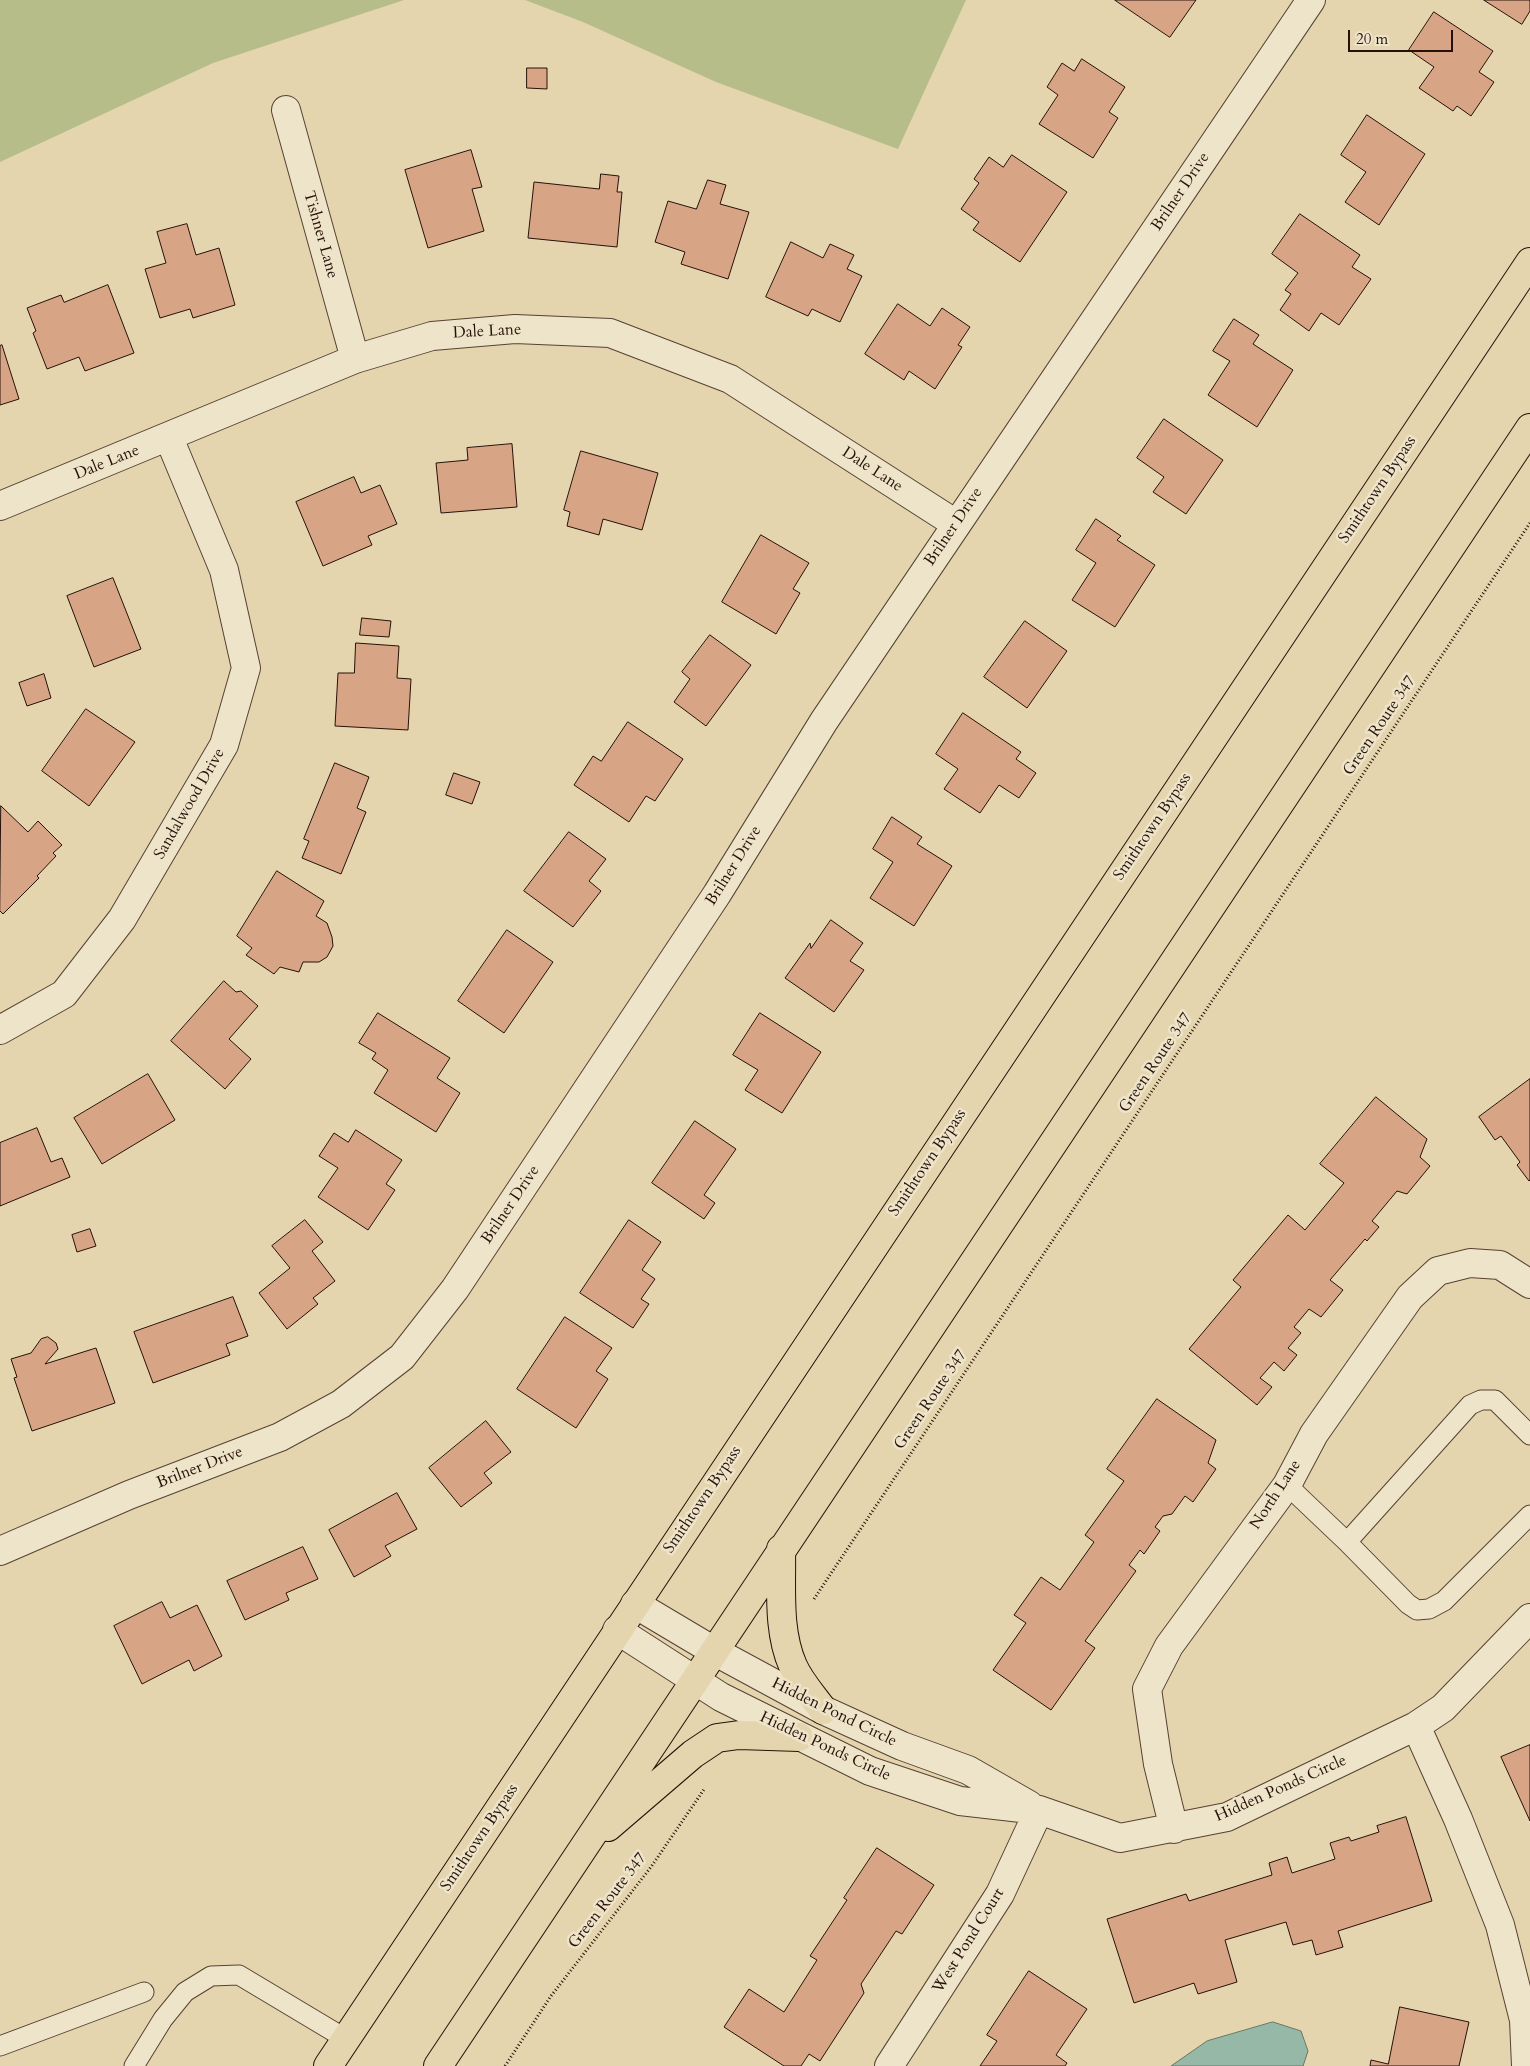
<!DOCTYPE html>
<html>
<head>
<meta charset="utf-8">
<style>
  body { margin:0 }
  #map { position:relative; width:1530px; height:2066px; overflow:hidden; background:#e4d5ae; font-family:Cardo,serif }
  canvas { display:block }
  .scale { position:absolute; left:1348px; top:30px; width:105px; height:22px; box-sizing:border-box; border:2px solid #261108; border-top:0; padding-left:6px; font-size:15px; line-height:18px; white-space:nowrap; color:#261108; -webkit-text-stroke:4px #ede4ca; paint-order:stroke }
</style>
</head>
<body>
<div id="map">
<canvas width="1530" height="2066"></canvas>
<div class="scale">20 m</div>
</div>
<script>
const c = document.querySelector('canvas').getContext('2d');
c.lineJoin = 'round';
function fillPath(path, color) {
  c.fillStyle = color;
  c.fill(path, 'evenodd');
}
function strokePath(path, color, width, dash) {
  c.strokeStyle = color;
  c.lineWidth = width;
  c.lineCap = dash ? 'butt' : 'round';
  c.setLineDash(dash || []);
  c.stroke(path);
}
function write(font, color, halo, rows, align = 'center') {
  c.font = font + ' Cardo,serif';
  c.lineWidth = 5;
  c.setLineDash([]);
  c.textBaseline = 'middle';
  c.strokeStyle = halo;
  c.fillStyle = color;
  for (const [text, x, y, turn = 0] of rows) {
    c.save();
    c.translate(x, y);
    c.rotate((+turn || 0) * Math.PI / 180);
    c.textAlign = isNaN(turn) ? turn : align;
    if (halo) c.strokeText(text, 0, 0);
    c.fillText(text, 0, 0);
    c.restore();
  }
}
fillPath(new Path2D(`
  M0 0H404L213 63 0 162Z
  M525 0H966L898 149 716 82 583 22Z`), '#b6bd89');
const water = new Path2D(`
  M1273 2022 1301 2031 1308 2051 1303 2066H1171L1207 2041Z`);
fillPath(water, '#96b9a7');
strokePath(water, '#697667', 1);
const building = new Path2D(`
  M1115 0H1196L1170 37Z
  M1484 0H1530V11L1522 24Z
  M1434 12 1493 51 1479 72 1494 82 1471 116 1457 106 1453 111 1419 88 1434 67 1409 50Z
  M1082 59 1125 87 1109 112 1118 118 1093 158 1039 124 1058 95 1047 87 1062 63 1074 71Z
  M527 68H547V89L527 88Z
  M1367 115 1425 154 1379 225 1345 202 1366 172 1341 155Z
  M471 150 482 187 472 189 484 231 428 248 405 170Z
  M1012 155 1067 192 1020 262 973 230 979 222 961 209 979 183 974 179 989 157 1003 167Z
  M601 174 619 176 617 192H622L617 247 528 238 534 182 599 189Z
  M708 180 726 185 720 204 749 212 728 279 681 264 685 252 655 242 668 201 696 209Z
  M1300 214 1360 255 1352 267 1371 279 1339 325 1321 313 1309 331 1280 310 1291 294 1285 290 1298 273 1272 254Z
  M187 224 196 255 219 248 235 305 193 318 190 309 160 318 145 269 166 263 157 232Z
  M791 242 823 258 830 244 854 255 847 269 862 276 840 322 812 309 808 316 766 297Z
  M108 285 134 353 85 371 79 357 47 369 33 333 36 331 27 308 61 295 64 302Z
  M898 304 930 326 942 308 970 327 958 345 962 347 935 389 909 371 904 380 865 354Z
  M1234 319 1259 335 1253 344 1293 370 1257 427 1208 395 1230 361 1213 351Z
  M2 345 19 399 0 405V346Z
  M1164 419 1223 460 1186 514 1153 492 1164 477 1137 458Z
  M512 444 517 507 441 513 436 463 468 460 467 448Z
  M581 451 658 473 642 530 603 519 599 535 567 526 570 512 564 510Z
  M354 477 361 493 380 485 397 524 368 536 372 545 323 566 296 502Z
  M1096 519 1121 536 1117 540 1155 565 1115 627 1072 600 1096 563 1076 550Z
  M761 535 809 563 793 589 800 593 776 634 722 602Z
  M113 578 141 649 94 667 67 596Z
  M362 618 391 621 389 637 360 635Z
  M1025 621 1067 651 1027 708 984 677Z
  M710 635 751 665 706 726 674 702 690 679 682 672Z
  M356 643 399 646 397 678 411 679 408 730 335 726 338 673H354Z
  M44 674 51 698 27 706 19 683Z
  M86 709 135 742 89 806 42 771Z
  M963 713 1021 752 1016 759 1036 773 1019 798 999 785 980 813 944 789 958 769 936 754Z
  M628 722 683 759 655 801 646 796 629 822 574 785 593 756 601 761Z
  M335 763 369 777 357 808 366 812 341 874 302 858 309 841 304 839Z
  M454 773 480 782 472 804 446 795Z
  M1 806 28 832 38 821 62 845 53 853 56 856 37 876 39 878 3 914 0 911Z
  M892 817 922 837 917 844 952 866 914 926 870 898 893 862 873 849Z
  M569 832 606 859 589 881 601 891 573 927 524 891Z
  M277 871 324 901 316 916 327 923 332 937 333 946 327 957 319 962H303L299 972 280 967 274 974 246 955 252 948 237 936Z
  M831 920 863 943 850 961 864 970 834 1012 785 978 810 943 811 948Z
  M507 930 553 962 504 1033 458 1001Z
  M224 981 236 992 241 991 258 1006 229 1039 251 1059 225 1089 171 1041Z
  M378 1013 450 1058 437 1078 460 1093 436 1132 374 1093 388 1070 372 1059 376 1053 359 1043Z
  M760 1013 821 1052 782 1113 745 1090 758 1070 733 1055Z
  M148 1074 175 1120 102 1164 74 1118Z
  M1530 1079V1180L1529 1181 1517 1165 1520 1162 1501 1136 1495 1140 1479 1117Z
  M1376 1097 1427 1139 1420 1157 1430 1166 1407 1194 1397 1191 1372 1221 1379 1227 1367 1241 1365 1239 1330 1280 1343 1290 1321 1317 1309 1309 1294 1327 1301 1333 1288 1348 1297 1355 1284 1371 1274 1362 1260 1378 1272 1387 1257 1405 1189 1349 1241 1287 1233 1280 1288 1215 1305 1230 1344 1183 1320 1164Z
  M695 1121 736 1149 704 1195 715 1203 704 1219 652 1183Z
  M37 1128 51 1162 62 1158 70 1177 0 1206V1143Z
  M356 1130 402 1160 386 1184 395 1190 368 1230 318 1197 338 1168 319 1156 334 1133 348 1142Z
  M305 1220 323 1242 312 1251 335 1281 313 1298 318 1304 287 1329 259 1293 290 1268 272 1246Z
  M629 1220 661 1242 642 1270 655 1279 641 1299 649 1304 633 1328 580 1293Z
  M90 1229 96 1246 77 1252 72 1235Z
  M233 1297 248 1336 226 1344 230 1355 153 1383 134 1332Z
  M565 1317 612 1348 596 1371 608 1379 576 1428 517 1389Z
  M48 1337 56 1343 58 1349 45 1364 96 1348 115 1403 32 1431 14 1378 17 1377 11 1359 31 1353 41 1339Z
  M1157 1399 1216 1440 1208 1463 1216 1469 1193 1502 1185 1496 1172 1514 1163 1516 1155 1527 1160 1531 1144 1554 1140 1550 1129 1565 1136 1571 1085 1641 1095 1648 1051 1710 993 1670 1026 1623 1014 1615 1041 1577 1060 1590 1094 1542 1085 1535 1124 1481 1107 1469Z
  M486 1421 511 1452 484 1473 492 1483 461 1507 429 1468Z
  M397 1493 417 1529 385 1546 391 1556 354 1577 329 1530Z
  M303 1547 318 1579 286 1593 289 1600 245 1620 227 1581Z
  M162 1602 170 1618 197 1605 222 1656 194 1671 189 1660 142 1684 114 1626Z
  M1530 1745V1821L1501 1757Z
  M1406 1817 1432 1901 1338 1931 1343 1947 1316 1955 1312 1940 1293 1945 1286 1922 1225 1940 1237 1982 1198 1994 1194 1983 1134 2003 1107 1919 1186 1894 1189 1901 1272 1875 1269 1863 1287 1857 1292 1873 1335 1859 1330 1843 1349 1837 1351 1841 1379 1832 1377 1826Z
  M877 1848 934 1885 902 1934 896 1931 861 1984 864 1993 820 2061 809 2054 801 2066H784L724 2027 749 1989 784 2012 817 1960 810 1956 847 1900 844 1898Z
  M1029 1971 1087 2009 1056 2055 1067 2063 1065 2066H980L997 2041 987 2035Z
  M1400 2007 1469 2022 1459 2066H1370L1371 2060 1388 2064Z`);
fillPath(building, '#d7a486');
strokePath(building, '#261108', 1);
const lane = new Path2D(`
  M1287 1485 1347 1542 1470 1405 1481 1400H1495L1530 1435
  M1347 1542 1408 1604 1417 1610 1429 1609 1444 1601 1530 1515
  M0 2046 144 1992
  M134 2066 163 2019 185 1992 211 1976 239 1975 346 2039`);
const street = new Path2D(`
  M286 110 355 359
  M0 506 355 359 432 336 515 329 610 333 730 379 956 524
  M0 1030 64 994 122 919 224 745 246 668 224 570 169 438
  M0 1551 129 1495 280 1437 341 1404 402 1357 455 1289 717 894 824 721 1311 0
  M635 1604 714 1651 823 1710 902 1746 968 1770 1029 1805
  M617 1630 721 1697 870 1771 960 1801 1039 1810 1120 1838 1227 1817 1416 1726 1443 1708 1530 1618
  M1416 1726 1458 1819 1500 1925 1524 2020 1526 2066
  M1174 1829 1158 1764 1147 1689 1169 1646 1287 1485 1314 1434 1410 1297 1438 1271 1470 1263 1500 1265 1530 1284
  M889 2066 1000 1894 1039 1810`);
const highway = new Path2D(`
  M781 1549C782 1587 777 1630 793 1666 800 1682 813 1696 823 1710
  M608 1827 693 1754 717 1738 739 1735 799 1737
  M328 2066 1530 262
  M438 2066 1530 428`);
strokePath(lane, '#564232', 21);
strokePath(street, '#564232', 30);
strokePath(highway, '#261108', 30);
strokePath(new Path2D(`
  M814 1599 1530 523
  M505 2066 551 1996 651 1867 705 1788`), '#261108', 3, [1, 2.5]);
strokePath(lane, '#ede4ca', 19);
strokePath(street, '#ede4ca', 28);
strokePath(highway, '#e4d5ae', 28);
write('16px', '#261108', '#ede4ca', [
  ["Brilner Drive",1181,192,-56],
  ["Tishner Lane",320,235,74],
  ["Dale Lane",487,332,-3],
  ["Dale Lane",107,463,-22],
  ["Dale Lane",872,470,33],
  ["Smithtown Bypass",1378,490,-56],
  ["Brilner Drive",954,527,-56],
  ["Green Route 347",1380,726,-56],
  ["Sandalwood Drive",190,804,-60],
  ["Smithtown Bypass",1153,827,-56],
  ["Brilner Drive",734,866,-58],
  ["Green Route 347",1156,1063,-56],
  ["Smithtown Bypass",928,1163,-56],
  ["Brilner Drive",511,1205,-56],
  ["Green Route 347",931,1400,-56],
  ["Brilner Drive",200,1468,-21],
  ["North Lane",1276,1495,-57],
  ["Smithtown Bypass",703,1500,-56],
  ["Hidden Pond Circle",834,1713,26],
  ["Hidden Ponds Circle",825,1747,25],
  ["Hidden Ponds Circle",1281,1789,-24],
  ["Smithtown Bypass",480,1838,-56],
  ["Green Route 347",608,1901,-52],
  ["West Pond Court",969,1941,-58]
]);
</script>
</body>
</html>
